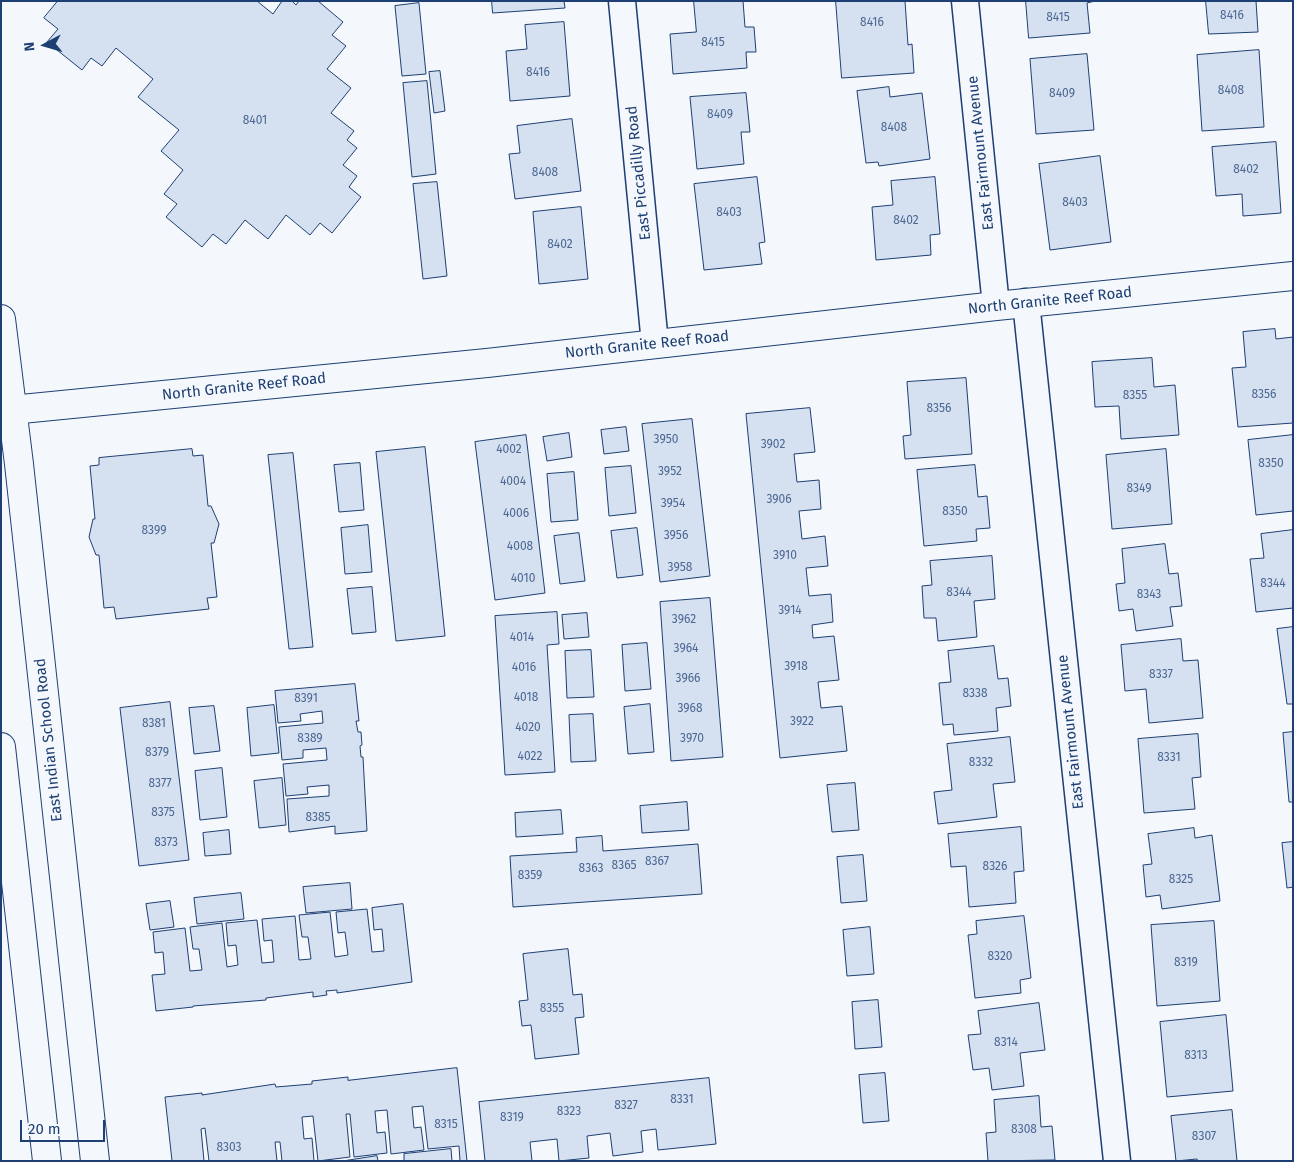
<!DOCTYPE html>
<html>
<head>
<meta charset="utf-8">
<style>
  body { margin:0 }
  #map { position:relative; width:1294px; height:1162px; overflow:hidden; background:#f4f7fb; font-family:"Fira Sans",sans-serif }
  canvas { display:block }
  .frame { position:absolute; inset:0; border:2px solid #1d3f73; pointer-events:none }
  .north { position:absolute; left:20px; top:20px; width:50px; height:50px; -webkit-text-stroke:4px #f4f7fb; paint-order:stroke; rotate:264deg; font-size:14px; font-weight:700; line-height:20px; text-align:center; color:#1d3f73 }
  .north::after { content:''; display:block; margin:auto; width:18px; height:22px; background:#1d3f73; clip-path:polygon(50% 0,100% 100%,50% 72%,0 100%) }
  .scale { position:absolute; left:20px; top:1120px; width:85px; height:22px; box-sizing:border-box; border:2px solid #1d3f73; border-top:0; padding-left:6px; font-size:15px; line-height:18px; white-space:nowrap; color:#1d3f73; -webkit-text-stroke:4px #f4f7fb; paint-order:stroke }
</style>
</head>
<body>
<div id="map">
<canvas width="1294" height="1162"></canvas>
<div class="frame"></div>
<div class="north">N</div>
<div class="scale">20 m</div>
</div>
<script>
const c = document.querySelector('canvas').getContext('2d');
c.lineJoin = 'round';
function fillPath(path, color) {
  c.fillStyle = color;
  c.fill(path, 'evenodd');
}
function strokePath(path, color, width, dash) {
  c.strokeStyle = color;
  c.lineWidth = width;
  c.lineCap = dash ? 'butt' : 'round';
  c.setLineDash(dash || []);
  c.stroke(path);
}
function write(font, color, halo, rows, align = 'center') {
  c.font = font + ' "Fira Sans",sans-serif';
  c.lineWidth = 4;
  c.setLineDash([]);
  c.textBaseline = 'middle';
  c.strokeStyle = halo;
  c.fillStyle = color;
  for (const [text, x, y, turn = 0] of rows) {
    c.save();
    c.translate(x, y);
    c.rotate((+turn || 0) * Math.PI / 180);
    c.textAlign = isNaN(turn) ? turn : align;
    if (halo) c.strokeText(text, 0, 0);
    c.fillText(text, 0, 0);
    c.restore();
  }
}
const building = new Path2D(`
  M58 1H257L273 14 282 1H292L296 5 299 1H318L343 22 332 35 346 46 327 69 351 88 331 113 354 131 347 140 357 148 343 165 357 176 349 187 361 197 332 233 320 223 310 235 286 215 268 239 245 220 226 244 213 234 202 247 166 217 177 204 164 194 183 170 161 151 179 130 138 97 153 79 116 48 102 66 91 58 82 70 47 42 58 29 44 18Z
  M492 1H564L565 8 493 13Z
  M694 1H743L745 27H754L756 52H746L747 68 673 74 670 34 696 32Z
  M836 1H905L908 45 912 44 914 73 842 78Z
  M1026 1H1095L1087 3 1090 33 1029 38Z
  M1206 1H1256L1258 32 1209 34Z
  M419 3 426 74 402 76 395 6Z
  M564 22 570 96 510 101 506 51 527 49 525 25Z
  M1259 50 1264 127 1202 131 1197 55Z
  M1087 54 1094 130 1036 134 1030 59Z
  M440 71 445 111 434 113 429 72Z
  M427 81 436 174 412 177 403 83Z
  M889 87 890 97 922 93 930 159 879 166 878 162 866 163 857 91Z
  M746 93 750 132H741L744 164 697 169 690 97Z
  M572 119 581 191 515 199 509 154 520 153 517 126Z
  M1276 142 1281 213 1243 216 1242 194 1216 196 1212 147Z
  M1100 156 1111 242 1050 250 1039 164Z
  M757 177 765 242 759 243 762 264 704 270 694 184Z
  M935 177 940 234 930 235 931 255 876 260 872 207 893 205 891 181Z
  M437 182 447 276 423 279 413 184Z
  M581 207 588 279 539 284 533 212Z
  M1275 329 1276 339 1293 337V423L1238 427 1232 368 1246 367 1243 332Z
  M1152 358 1154 387 1175 385 1179 435 1121 439 1119 406 1095 407 1092 362Z
  M966 378 972 454 905 459 903 436 911 435 907 382Z
  M810 408 815 452 794 454 797 482 819 480 821 509 799 511 802 539 825 536 828 566 806 568 809 596 831 594 833 622 812 625 813 638 834 636 839 680 818 682 821 708 842 706 847 751 780 758 746 414Z
  M692 419 710 576 660 582 642 424Z
  M626 427 629 451 604 454 601 430Z
  M569 433 572 457 547 461 543 437Z
  M526 435 545 593 495 600 475 442Z
  M1293 435V511L1256 515 1248 440Z
  M425 447 445 636 396 641 376 452Z
  M192 449 193 456 203 455 208 506H211L219 524 214 543H211L217 597 207 598 209 609 116 619 114 607 104 608 99 555H96L89 537 93 519H95L90 466 99 465V458Z
  M1166 449 1172 524 1112 529 1106 455Z
  M293 453 313 647 289 649 268 455Z
  M360 463 364 510 339 512 334 465Z
  M975 465 978 497 987 496 990 528 976 529 977 541 924 546 917 470Z
  M631 466 636 513 609 516 605 468Z
  M574 472 578 520 551 522 547 474Z
  M368 525 372 572 345 574 341 528Z
  M637 528 643 575 617 578 611 531Z
  M1293 530V608L1256 612 1250 559 1264 558 1261 534Z
  M579 533 585 581 560 584 554 536Z
  M1165 544 1169 574 1178 573 1182 606 1170 607 1173 626 1136 631 1133 609 1119 611 1116 584 1125 583 1122 549Z
  M992 556 995 599 974 601 977 637 938 641 936 618H924L922 586 932 585 930 561Z
  M372 587 376 632 352 634 347 589Z
  M710 598 723 757 671 761 660 602Z
  M557 612 559 644 547 645 555 772 505 775 495 616Z
  M587 613 589 637 564 639 562 615Z
  M1293 627V704H1287L1277 629Z
  M1181 639 1183 661 1198 660 1203 718 1149 723 1146 689 1125 691 1121 645Z
  M647 643 651 689 625 691 622 645Z
  M994 646 998 679 1008 678 1011 706 996 708 998 731 954 735 953 724 943 725 939 683 951 682 948 651Z
  M591 650 594 697 567 698 565 651Z
  M355 684 359 721H356L358 732H361L362 745 360 746 361 757H363L367 831 335 834V826L289 832 287 799 329 796V785L307 787 308 794 286 796 283 764 327 760 326 748 303 750V758L282 760 279 727 323 723 322 711 300 714 301 721 278 723 275 691Z
  M170 702 189 860 139 866 120 708Z
  M650 704 654 752 628 754 624 707Z
  M274 705 279 753 251 756 247 708Z
  M214 706 220 751 194 754 189 708Z
  M593 714 596 761 571 762 569 715Z
  M1293 732V802H1289L1283 733Z
  M1198 734 1201 777 1192 778 1195 809 1144 813 1138 739Z
  M1010 737 1015 782 993 784 997 817 938 824 934 792 952 790 947 744Z
  M222 768 227 817 200 820 195 771Z
  M282 778 286 825 259 828 254 781Z
  M855 783 859 830 832 832 827 785Z
  M687 802 689 830 642 833 640 806Z
  M561 810 563 834 516 837 515 813Z
  M1021 827 1024 871 1014 872 1016 903 969 907 966 866 951 867 948 834Z
  M1194 828 1195 838 1212 835 1220 901 1162 909 1160 895 1146 897 1143 865 1152 864 1148 834Z
  M229 830 231 854 205 856 203 833Z
  M602 836 603 851 698 844 702 894 513 907 510 856 577 852 576 838Z
  M1293 842V887L1287 888 1282 843Z
  M863 855 867 901 841 903 837 857Z
  M350 883 352 909 306 913 303 887Z
  M241 893 244 919 197 924 194 898Z
  M170 901 174 927 150 930 146 904Z
  M403 904 412 982 337 993V990L326 991 327 995 313 997V992L266 998V1000L193 1006V1007L156 1011 152 975 165 974 163 952 155 953 153 932 185 928 190 971 202 970 199 949H193L190 927 222 923 227 967 238 965 236 945 228 946 226 923 257 920 262 963 274 962 272 940 264 941 262 919 295 916 299 960 311 959 308 937H302L299 915 330 912 335 957 348 955 345 932 338 933 336 912 367 909 372 952 384 951 382 929 374 930 372 908Z
  M1024 916 1031 978 1020 980 1021 993 975 998 968 935 977 934 976 921Z
  M1214 921 1220 1001 1157 1006 1151 925Z
  M870 927 874 974 847 976 843 930Z
  M568 949 573 995 582 994 584 1017 575 1018 579 1054 535 1059 531 1025 522 1026 519 1001 528 1000 523 954Z
  M878 1000 882 1047 855 1049 852 1002Z
  M1039 1003 1045 1050 1020 1053 1024 1086 992 1090 989 1068 973 1070 968 1035 981 1034 978 1011Z
  M1226 1015 1233 1091 1167 1097 1160 1022Z
  M457 1068 467 1161H460L459 1146 428 1149 423 1106 412 1107 414 1128 421 1127 424 1150 391 1154 387 1110 375 1111 377 1133 385 1132 387 1153 354 1157 350 1114H346L350 1157 318 1161 313 1116 302 1117 304 1139 312 1138 314 1161H282L280 1142H275L277 1161H209L205 1128 201 1129 204 1161H172L165 1097 202 1093V1095L275 1084 276 1087 312 1084V1081L348 1077V1080Z
  M885 1073 889 1121 863 1123 859 1075Z
  M709 1078 716 1144 658 1150 656 1129 641 1131 643 1152 613 1156 610 1133 587 1136 589 1158 559 1161 557 1139 530 1142 532 1161H485L479 1102Z
  M1039 1096 1041 1127 1052 1126 1055 1160 988 1161 986 1133 996 1132 994 1100Z
  M1232 1110 1237 1161H1198L1197 1159 1176 1161 1171 1116Z
  M451 1149 452 1161H404V1154Z
  M377 1156 378 1161H343Z`);
fillPath(building, '#d5e0f0');
strokePath(building, '#1d3f73', 1);
const street = new Path2D(`
  M622 1 655 344
  M965 1 996 306
  M1026 302 1117 1161`);
const secondary = new Path2D(`
  M1 319 19 464 95 1161
  M1 411 487 363 996 306 1293 276
  M1 747 47 1161`);
strokePath(street, '#1d3f73', 29);
strokePath(secondary, '#1d3f73', 30);
strokePath(street, '#f4f7fb', 26);
strokePath(secondary, '#f4f7fb', 28);
write('12px', '#4b6792', null, [
  ["8416",1232,16],
  ["8415",1058,18],
  ["8416",872,23],
  ["8415",713,43],
  ["8416",538,73],
  ["8408",1231,91],
  ["8409",1062,94],
  ["8409",720,115],
  ["8401",255,121],
  ["8408",894,128],
  ["8402",1246,170],
  ["8408",545,173],
  ["8403",1075,203],
  ["8403",729,213],
  ["8402",906,221],
  ["8402",560,245],
  ["8356",1264,395],
  ["8355",1135,396],
  ["8356",939,409],
  ["3950",666,440],
  ["3902",773,445],
  ["4002",509,450],
  ["8350",1271,464],
  ["3952",670,472],
  ["4004",513,482],
  ["8349",1139,489],
  ["3906",779,500],
  ["3954",673,504],
  ["8350",955,512],
  ["4006",516,514],
  ["8399",154,531],
  ["3956",676,536],
  ["4008",520,547],
  ["3910",785,556],
  ["3958",680,568],
  ["4010",523,579],
  ["8344",1273,584],
  ["8344",959,593],
  ["8343",1149,595],
  ["3914",790,611],
  ["3962",684,620],
  ["4014",522,638],
  ["3964",686,649],
  ["3918",796,667],
  ["4016",524,668],
  ["8337",1161,675],
  ["3966",688,679],
  ["8338",975,694],
  ["4018",526,698],
  ["8391",306,699],
  ["3968",690,709],
  ["3922",802,722],
  ["8381",154,724],
  ["4020",528,728],
  ["8389",310,739],
  ["3970",692,739],
  ["8379",157,753],
  ["4022",530,757],
  ["8331",1169,758],
  ["8332",981,763],
  ["8377",160,784],
  ["8375",163,813],
  ["8385",318,818],
  ["8373",166,843],
  ["8367",657,862],
  ["8365",624,866],
  ["8326",995,867],
  ["8363",591,869],
  ["8359",530,876],
  ["8325",1181,880],
  ["8320",1000,957],
  ["8319",1186,963],
  ["8355",552,1009],
  ["8314",1006,1043],
  ["8313",1196,1056],
  ["8331",682,1100],
  ["8327",626,1106],
  ["8323",569,1112],
  ["8319",512,1118],
  ["8315",446,1125],
  ["8308",1024,1130],
  ["8307",1204,1137],
  ["8303",229,1148]
]);
write('15px', '#1d3f73', '#f4f7fb', [
  ["East Fairmount Avenue",981,153,-96],
  ["East Piccadilly Road",639,173,-96],
  ["North Granite Reef Road",1050,301,-6],
  ["North Granite Reef Road",647,345,-6],
  ["North Granite Reef Road",244,387,-6],
  ["East Fairmount Avenue",1071,732,-96],
  ["East Indian School Road",49,740,-96]
]);
</script>
</body>
</html>
